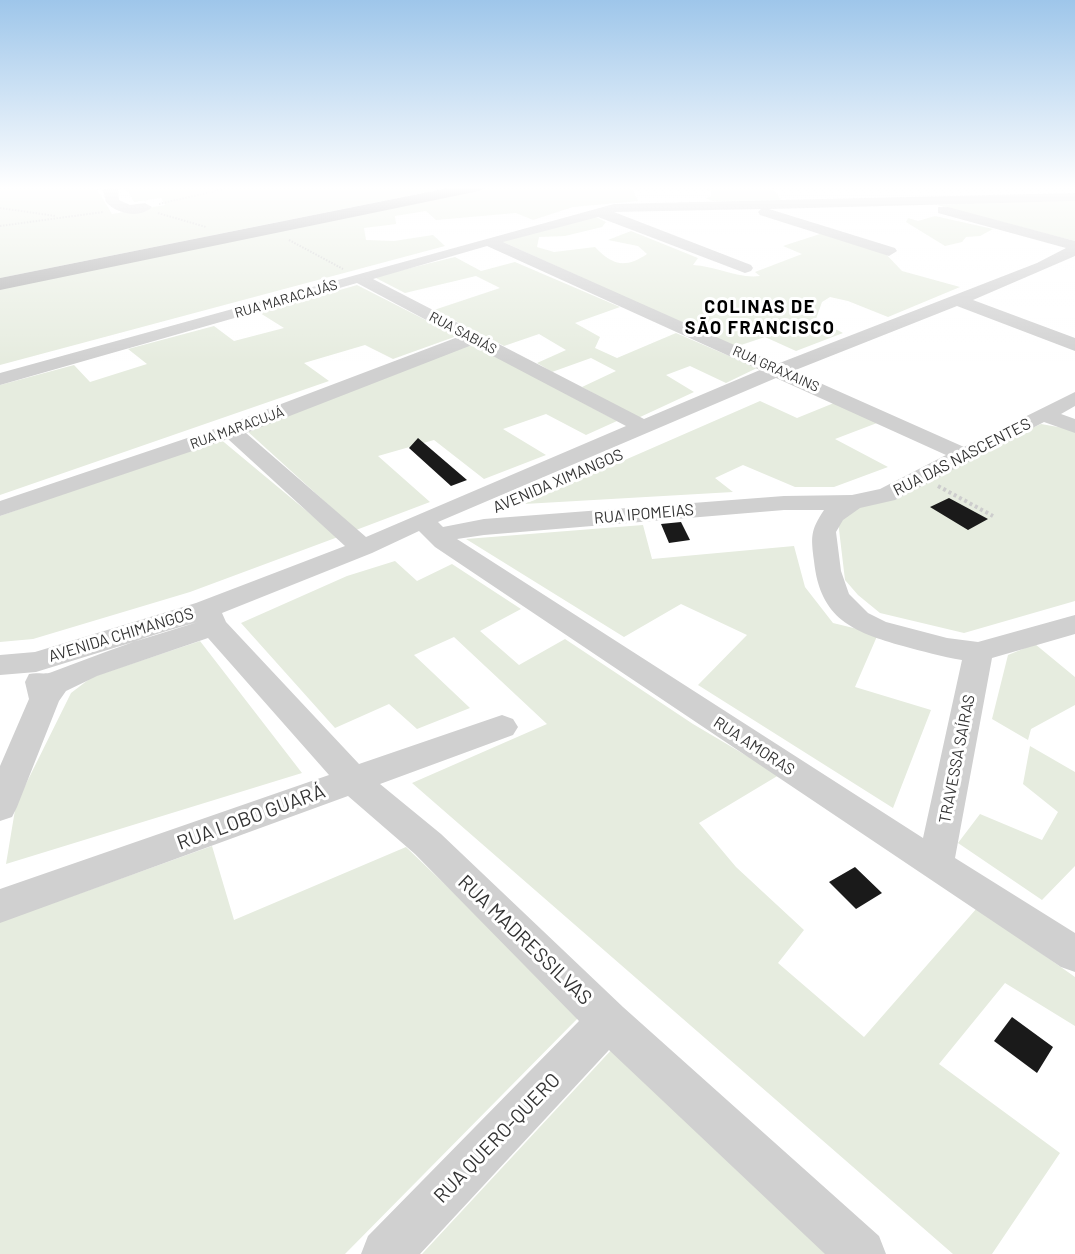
<!DOCTYPE html>
<html>
<head>
<meta charset="utf-8">
<style>
  body { margin:0 }
  canvas { display:block; background:#fff }
</style>
</head>
<body>
<canvas width="1075" height="1254"></canvas>
<script>
const c = document.querySelector('canvas').getContext('2d');
c.lineJoin = 'round';
function fillPath(path, color) {
  c.fillStyle = color;
  c.fill(path, 'evenodd');
}
function strokePath(path, color, width, dash) {
  c.strokeStyle = color;
  c.lineWidth = width;
  c.lineCap = dash ? 'butt' : 'round';
  c.setLineDash(dash || []);
  c.stroke(path);
}
function write(font, color, halo, rows, align = 'center') {
  c.font = font + ' Barlow,sans-serif';
  c.lineWidth = 6;
  c.setLineDash([]);
  c.textBaseline = 'middle';
  c.strokeStyle = halo;
  c.fillStyle = color;
  for (const [text, x, y, turn = 0] of rows) {
    c.save();
    c.translate(x, y);
    c.rotate((+turn || 0) * Math.PI / 180);
    c.textAlign = isNaN(turn) ? turn : align;
    if (halo) c.strokeText(text, 0, 0);
    c.fillText(text, 0, 0);
    c.restore();
  }
}
fillPath(new Path2D(`
  M0 186H95L112 214 165 205 161 198 134 202 125 186H457L0 278Z
  M490 186H631L638 201 573 207 533 220 516 213 436 220 426 211 395 216 396 224 364 228 366 240 394 241 433 235 445 246 0 365V287Z
  M696 186H772L781 200 712 201 706 198 711 196V191Z
  M1075 199V241L937 205Z
  M592 215 606 222 602 227 565 236 539 237 537 247 554 252 595 247C612 265 625 269 647 254L638 246 608 240 631 231 698 258 693 265C716 266 738 279 760 276L755 272 802 254 783 246 823 233 884 252 902 271 960 287 888 317 848 301 830 297 822 302 816 319 843 333 796 351 765 337 735 347 501 241Z
  M935 216 993 229 980 236 966 237 962 242 945 246 906 222 908 218 918 221Z
  M455 257 481 271 515 262 620 307 575 323 600 337 595 348 617 358 676 333 757 368 726 383 690 366 666 375 694 392 638 418 582 387 616 371 591 358 552 372 537 363 566 350 539 334 504 346 434 310 500 288 476 276 405 293 374 277Z
  M357 285 457 336 393 359 365 345 304 363 329 381 0 495V385L74 365 90 382 147 364 128 349 214 326 234 341 284 328 260 313Z
  M473 344 617 421 586 435 546 414 503 429 546 455 484 479 434 440 378 456 430 502 356 530 246 430Z
  M760 401 797 418 834 403 877 423 835 439 888 467 834 487H795L743 465 715 478 733 492 524 504Z
  M1041 424 1075 430V601L964 633 880 613 858 595 845 580 838 521 856 506Z
  M219 438 338 537 190 592 33 639 0 642V516Z
  M643 525 652 559 794 546 805 587 833 623 878 634 855 687 931 710 893 808 698 685 747 635 681 604 624 637 466 539Z
  M395 561 417 581 452 564 521 609 480 631 519 665 565 639 693 724 779 775 699 823 736 867 804 930 778 963 864 1037 977 908 1075 977V1026L1005 983 939 1064 1060 1153 992 1254H953L412 783 547 724 454 637 414 655 470 708 417 729 389 704 335 728 241 623 347 576Z
  M200 641 302 773 6 864 16 804 71 693 92 677Z
  M1035 644 1075 677V705L1031 729 1028 740 992 719 1008 655Z
  M1030 746 1075 772V866L1042 900 958 843 980 814 1042 840 1058 812 1023 784Z
  M212 846 234 920 406 847 581 1015 345 1254H0V922Z
  M615 1046 830 1254H422Z`), '#e6ecdf');
fillPath(new Path2D(`
  M418 438 467 480 451 486 409 448Z
  M949 498 988 519 968 530 930 507Z
  M681 522 690 540 669 543 661 524Z
  M855 867 882 893 856 909 829 882Z
  M1012 1017 1053 1047 1037 1073 994 1041Z`), '#1a1a1a');
strokePath(new Path2D(`
  M159 204 237 186
  M0 208 56 216
  M158 213 206 227
  M0 226 103 212
  M289 240 343 269`), '#cdcdcd', 2, [1.5, 1.5]);
strokePath(new Path2D(`
  M938 486 993 516`), '#cdcdcd', 4, [3, 3]);
fillPath(new Path2D(`
  M106 186H118L119 200 130 205 145 203 152 207C140 219 117 214 106 202L103 191Z
  M1075 193V201L769 209 895 248 897 251 889 256 760 215 758 212 761 209 614 212 751 265 753 268 751 271 745 273 598 217 503 242 777 364 1037 263 1066 248 938 213V207H948L1075 241V256L973 300 1075 338V351L957 306 793 371 964 447 1075 392V406L1061 414 1075 419V433L1044 422 895 500 860 508 843 520 836 532 841 571 849 594 868 613 886 622 947 638 978 642 1075 615V634L992 658 955 858 1075 933V972L1061 967 435 547 419 531 372 553 222 613 226 622 359 764 502 715 513 719 518 727 513 735 380 784 441 834 623 1007 879 1236 886 1254H825L609 1050 420 1254H361L368 1236 579 1021 415 854 348 796 0 923V889L329 775 208 638 97 676 66 691 59 701 17 807 12 817 0 821V766L29 699 25 682 29 674C37 672 45 675 52 672 100 654 148 635 198 622L36 672 0 675V655L35 652 196 603 345 546 228 439 0 516V501L223 426 458 337 357 283 0 385V373L614 204ZM487 246 760 370 644 419 373 279ZM472 345 626 426 366 537 246 433ZM776 378 946 455 880 489 852 495 784 496 484 519 443 527 438 522ZM784 510H824C810 531 811 537 814 561 820 619 853 632 903 646 922 651 942 657 962 660L923 838 457 539 484 535Z`), '#d0d0d0');
fillPath(new Path2D(`
  M458 186H487L479 191 0 290V278Z`), '#ababab');
const sky = c.createLinearGradient(0, 0, 0, 361);
sky.addColorStop(0, '#9ec6ea');
sky.addColorStop(0.52, '#fff');
sky.addColorStop(1, '#ffffff00');
c.fillStyle = sky;
c.fillRect(0, 0, 1075, 361);
write('14px', '#333', '#fff', [
  ["RUA MARACAJÁS",286,299,-16],
  ["RUA SABIÁS",463,333,28],
  ["RUA GRAXAINS",776,369,24],
  ["RUA MARACUJÁ",237,428,-20]
]);
write('16px', '#333', '#fff', [
  ["RUA DAS NASCENTES",962,457,-27],
  ["AVENIDA XIMANGOS",558,481,-23],
  ["RUA IPOMEIAS",644,514,-5],
  ["AVENIDA CHIMANGOS",121,635,-17],
  ["RUA AMORAS",754,746,33],
  ["TRAVESSA SAÍRAS",957,759,-79]
]);
c.letterSpacing = '1.5px';
write('bold 18px', '#000', '#fff', [
  ["COLINAS DE",760,307],
  ["SÃO FRANCISCO",760,328]
]);
c.letterSpacing = '0px';
write('20px', '#333', '#fff', [
  ["RUA LOBO GUARÁ",251,817,-20],
  ["RUA MADRESSILVAS",525,940,44],
  ["RUA QUERO-QUERO",497,1138,-46]
]);
</script>
</body>
</html>
